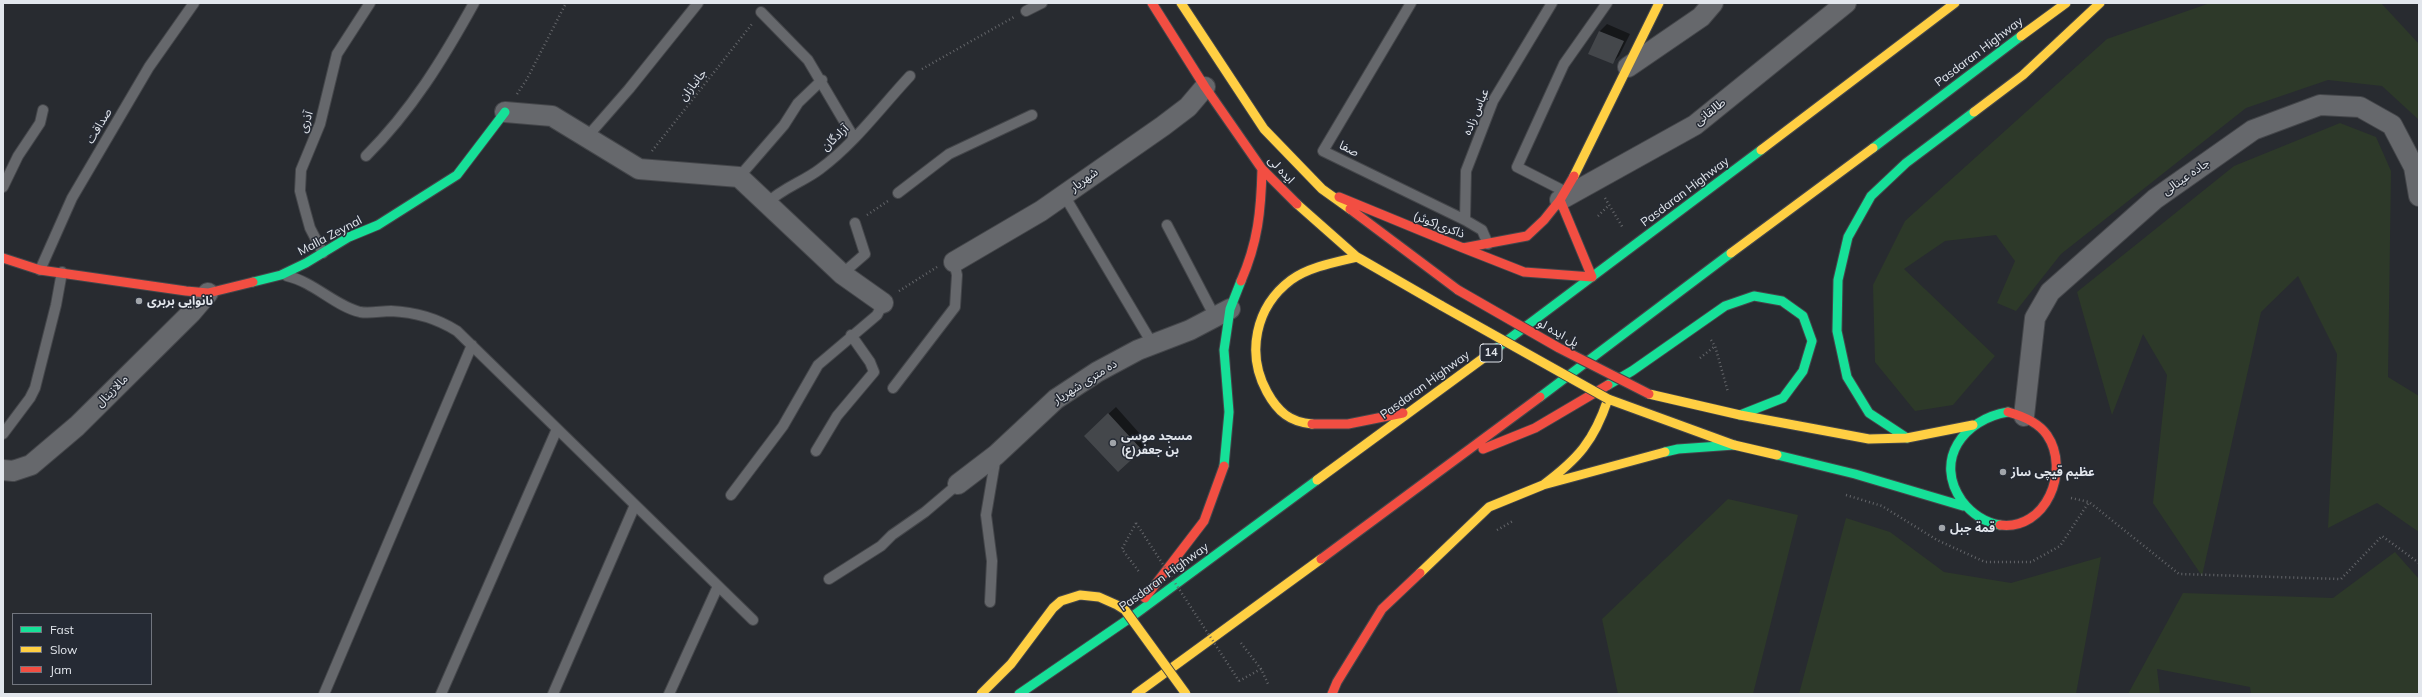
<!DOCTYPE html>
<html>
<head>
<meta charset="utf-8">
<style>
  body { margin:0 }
  #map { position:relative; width:2422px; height:697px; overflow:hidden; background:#282b30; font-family:Mulish,sans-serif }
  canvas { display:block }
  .frame { position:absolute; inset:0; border:4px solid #e2e6ec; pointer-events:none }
  .legend { position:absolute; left:12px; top:613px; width:140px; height:72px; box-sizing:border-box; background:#252a34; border:1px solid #71757e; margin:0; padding:5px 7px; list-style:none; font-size:12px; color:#e2e6ec }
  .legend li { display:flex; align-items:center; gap:8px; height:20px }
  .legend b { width:20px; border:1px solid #71757e }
</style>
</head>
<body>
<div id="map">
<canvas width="2422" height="697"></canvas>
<div class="frame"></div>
<ul class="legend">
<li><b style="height:5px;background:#16e098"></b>Fast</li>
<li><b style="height:5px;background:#ffcf43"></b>Slow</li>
<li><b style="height:5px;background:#f24e42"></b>Jam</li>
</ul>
</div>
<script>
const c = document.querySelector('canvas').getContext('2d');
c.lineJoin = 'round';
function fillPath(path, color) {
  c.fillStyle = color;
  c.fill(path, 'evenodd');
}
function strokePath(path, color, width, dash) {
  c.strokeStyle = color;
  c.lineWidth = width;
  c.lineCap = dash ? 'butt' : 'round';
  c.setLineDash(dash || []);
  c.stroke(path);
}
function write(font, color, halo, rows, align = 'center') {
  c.font = font + ' Mulish,"Noto Sans Arabic",sans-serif';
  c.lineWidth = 3;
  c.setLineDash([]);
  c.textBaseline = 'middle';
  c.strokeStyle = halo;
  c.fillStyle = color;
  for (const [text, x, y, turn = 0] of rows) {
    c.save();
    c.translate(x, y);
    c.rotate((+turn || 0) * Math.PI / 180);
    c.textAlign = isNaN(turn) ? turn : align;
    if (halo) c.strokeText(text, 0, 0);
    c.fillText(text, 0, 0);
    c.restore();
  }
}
fillPath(new Path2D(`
  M2210 3H2381L2419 44V120L2382 86 2328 80 2246 108 2061 254 2016 311 1997 303 2015 261 1996 235 1945 241 1904 269 1995 356 1953 405 1915 411 1875 362 1873 285 1905 221 2107 39Z
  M2340 123 2376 137 2391 171 2388 377 2419 396V532L2377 503 2328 528 2337 354 2298 276 2261 312 2202 576 2153 503 2167 375 2143 334 2112 415 2077 292 2234 166Z
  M1728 499 1798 515 1753 694H1618L1602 619Z
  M1846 518 1890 532 1944 572 2011 583 2101 557 2076 694H1799Z
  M2395 552 2419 579V694H2251L2250 687 2157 669 2160 694H2128L2183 593 2333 598Z`), '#2d3929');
fillPath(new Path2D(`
  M1607 24 1630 34 1619 56 1612 63 1589 53 1600 31Z
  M1116 407 1148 443 1118 471 1092 429Z`), '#0007');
fillPath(new Path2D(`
  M1599 31 1624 41 1613 64 1588 54Z
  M1108 413 1142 450 1118 472 1084 436Z`), '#44474b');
const lane = new Path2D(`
  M1411 3 1323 151 1465 220 1482 230 1488 244
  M1026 11 1042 3
  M761 12 808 60 854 138
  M587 137 629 89 698 3
  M366 156C412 110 443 59 474 3
  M739 177 784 125 798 103 822 80
  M3 187 18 156 40 123 43 110
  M1566 192 1517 167 1564 64 1607 3
  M898 193 949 154 1032 115
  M1064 195 1153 345
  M766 204C782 188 803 182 820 169 855 143 881 107 910 76
  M1465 220 1466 171 1493 101 1552 3
  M1167 225 1215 317
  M323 253 310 228 305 210 300 191 301 170 320 124 337 54 370 3
  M40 270 72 198 149 67 194 3
  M842 274 865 254 855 223
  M287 276C314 282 335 306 360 312 370 314 381 311 391 311 414 312 438 319 457 331L753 620
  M893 388 955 307 957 275 954 262
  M3 434 30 398 35 388 56 305 62 272
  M816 451 837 416 874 372 870 362 851 335
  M731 495 783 426 818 365 877 315 883 303
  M829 579 881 546 892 535 925 512 958 484
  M990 602 992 561 986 515 996 456
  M324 694 472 345
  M441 694 557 429
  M553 694 635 505
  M669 694 718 586`);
const street = new Path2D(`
  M1628 67 1701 17 1713 3
  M505 112 552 116 639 169 739 177 842 274 883 303
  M1560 200 1695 125 1846 3
  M954 262 1041 211 1163 126 1188 107 1205 87
  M2024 416 2035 318 2050 292 2155 199 2253 130 2320 105 2360 107 2392 125 2414 167 2419 196
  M3 470 13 471 31 465 77 426 191 313 208 293
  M958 484 996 455 1056 399 1097 372 1138 350 1190 330 1230 309`);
const fast = new Path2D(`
  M1873 148 2021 36
  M253 282 281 275 306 263 349 237 378 225 457 175 505 112
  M1493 351 1761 150
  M1608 385 1632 371 1725 306 1754 296 1782 301 1803 316 1812 341 1803 371 1783 398 1740 415
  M1540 397 1731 253
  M1907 438 1869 413 1847 377 1837 331 1838 280 1848 237 1871 196 1906 163 1974 112
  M1665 452 1678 449 1734 445
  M1777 455 1855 474 1963 506
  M1224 466 1229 412 1224 350 1230 309 1241 281
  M2000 525C1983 522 1972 514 1962 501 1933 460 1964 419 2008 412
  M1019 694 1130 618 1317 480`);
const slow = new Path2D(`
  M1181 3 1264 129 1322 189 1350 209
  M2021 36 2066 3
  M1974 112 2023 75 2100 3
  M1761 150 1955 3
  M1574 176 1659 3
  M1297 204 1357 257 1442 306
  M1731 253 1873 148
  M1649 394 1740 415 1869 439 1907 438 1973 425
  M1312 424C1290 422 1278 412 1267 392 1246 354 1255 307 1291 280 1309 267 1336 262 1357 257
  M1317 480 1493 351
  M1543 485C1578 459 1594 441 1608 399L1734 445 1777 455
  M1420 573 1489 507 1543 485 1665 452
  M1136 694 1321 559`);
const jam = new Path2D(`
  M1152 3 1205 87 1262 169 1297 204
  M1339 197 1463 248 1527 236 1544 220 1560 200
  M1350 209 1458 290
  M1463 248 1524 272 1592 277 1560 200 1574 176
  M3 258 40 270 186 291 208 293 253 282
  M1241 281C1258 242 1261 211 1262 169
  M1312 424H1348L1403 413
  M1483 449 1535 428 1608 385
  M2000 525C2046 531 2071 470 2047 435 2038 422 2023 416 2008 412
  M1321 559 1540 397
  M1145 598 1204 521 1224 466
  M1332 694 1337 682 1382 609 1420 573`);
strokePath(lane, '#44464a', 12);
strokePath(street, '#44464a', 22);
strokePath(fast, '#44464a', 11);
strokePath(slow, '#44464a', 11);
strokePath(jam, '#44464a', 11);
strokePath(new Path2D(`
  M922 69 1014 17
  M517 94 527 79 566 3
  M652 151 752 24
  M1605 198 1623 228
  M867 215 888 201
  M1598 216 1609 205
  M899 291 937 267
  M1711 340 1715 346 1728 392
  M1700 358 1715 346
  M1846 495 1882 506 1937 540 1985 562H2031L2060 546 2089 502
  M2071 498 2089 502 2179 574 2341 579 2382 536 2419 563
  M1136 523 1122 549 1140 573
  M1497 530 1513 521
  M1241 643 1261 669 1269 686
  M1239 681 1261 669`), '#64666a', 2.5, [1, 3]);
strokePath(lane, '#66686c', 10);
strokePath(street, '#66686c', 20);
strokePath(fast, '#16e098', 9);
strokePath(slow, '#ffcf43', 9);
strokePath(jam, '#f24e42', 9);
const slowBridge = new Path2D(`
  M1442 306 1608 399
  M981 694 1011 664 1053 608 1061 601 1080 595 1099 597 1117 605 1125 610 1186 694`);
const jamBridge = new Path2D(`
  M1458 290 1559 348 1649 394`);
strokePath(slowBridge, '#44464a', 11, []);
strokePath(jamBridge, '#44464a', 11, []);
strokePath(new Path2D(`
  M1136 523 1239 681`), '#64666a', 2.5, [1, 3]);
strokePath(slowBridge, '#ffcf43', 9);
strokePath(jamBridge, '#f24e42', 9);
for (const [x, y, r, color] of [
  [139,301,4,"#a1a5aa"],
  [1113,443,4,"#a1a5aa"],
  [2003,472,4,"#a1a5aa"],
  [1942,528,4,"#a1a5aa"]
]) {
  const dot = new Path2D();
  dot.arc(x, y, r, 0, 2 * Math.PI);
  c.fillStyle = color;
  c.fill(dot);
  strokePath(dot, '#252a34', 1.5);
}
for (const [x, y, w] of [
  [1491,353,22]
]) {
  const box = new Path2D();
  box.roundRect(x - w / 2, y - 9, w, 18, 3);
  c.fillStyle = '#252a34';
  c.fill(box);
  strokePath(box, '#e2e6ec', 1);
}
write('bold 11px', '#e2e6ec', null, [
  ["14",1491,353]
]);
write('12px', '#e2e6ec', '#252a34', [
  ["Pasdaran Highway",1979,52,-37],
  ["جانبازان",693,85,-52],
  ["عباس زاده",1476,112,-67],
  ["طالقانی",1710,112,-38],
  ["آذری",306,122,-72],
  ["صداقت",99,126,-59],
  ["آزادگان",835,138,-43],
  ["صفا",1349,149,26],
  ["ایده لی",1281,170,47],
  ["جاده عینالی",2186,177,-35],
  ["شهریار",1084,180,-36],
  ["Pasdaran Highway",1685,192,-37],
  ["ذاکری(کوثر)",1439,225,21],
  ["Malla Zeynal",330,236,-28],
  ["پل ایده لو",1558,333,29],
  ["ده متری شهریار",1085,382,-32],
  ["Pasdaran Highway",1425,385,-36],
  ["مالازینال",112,391,-45],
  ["Pasdaran Highway",1164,577,-36]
]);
write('bold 12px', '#e2e6ec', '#252a34', [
  ["نانوایی بربری",147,301],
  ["مسجد موسی",1121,436],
  ["بن جعفر(ع)",1121,450],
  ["عظیم قیچی ساز",2011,472],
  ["قمة جبل",1950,528]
], 'left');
</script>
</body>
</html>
